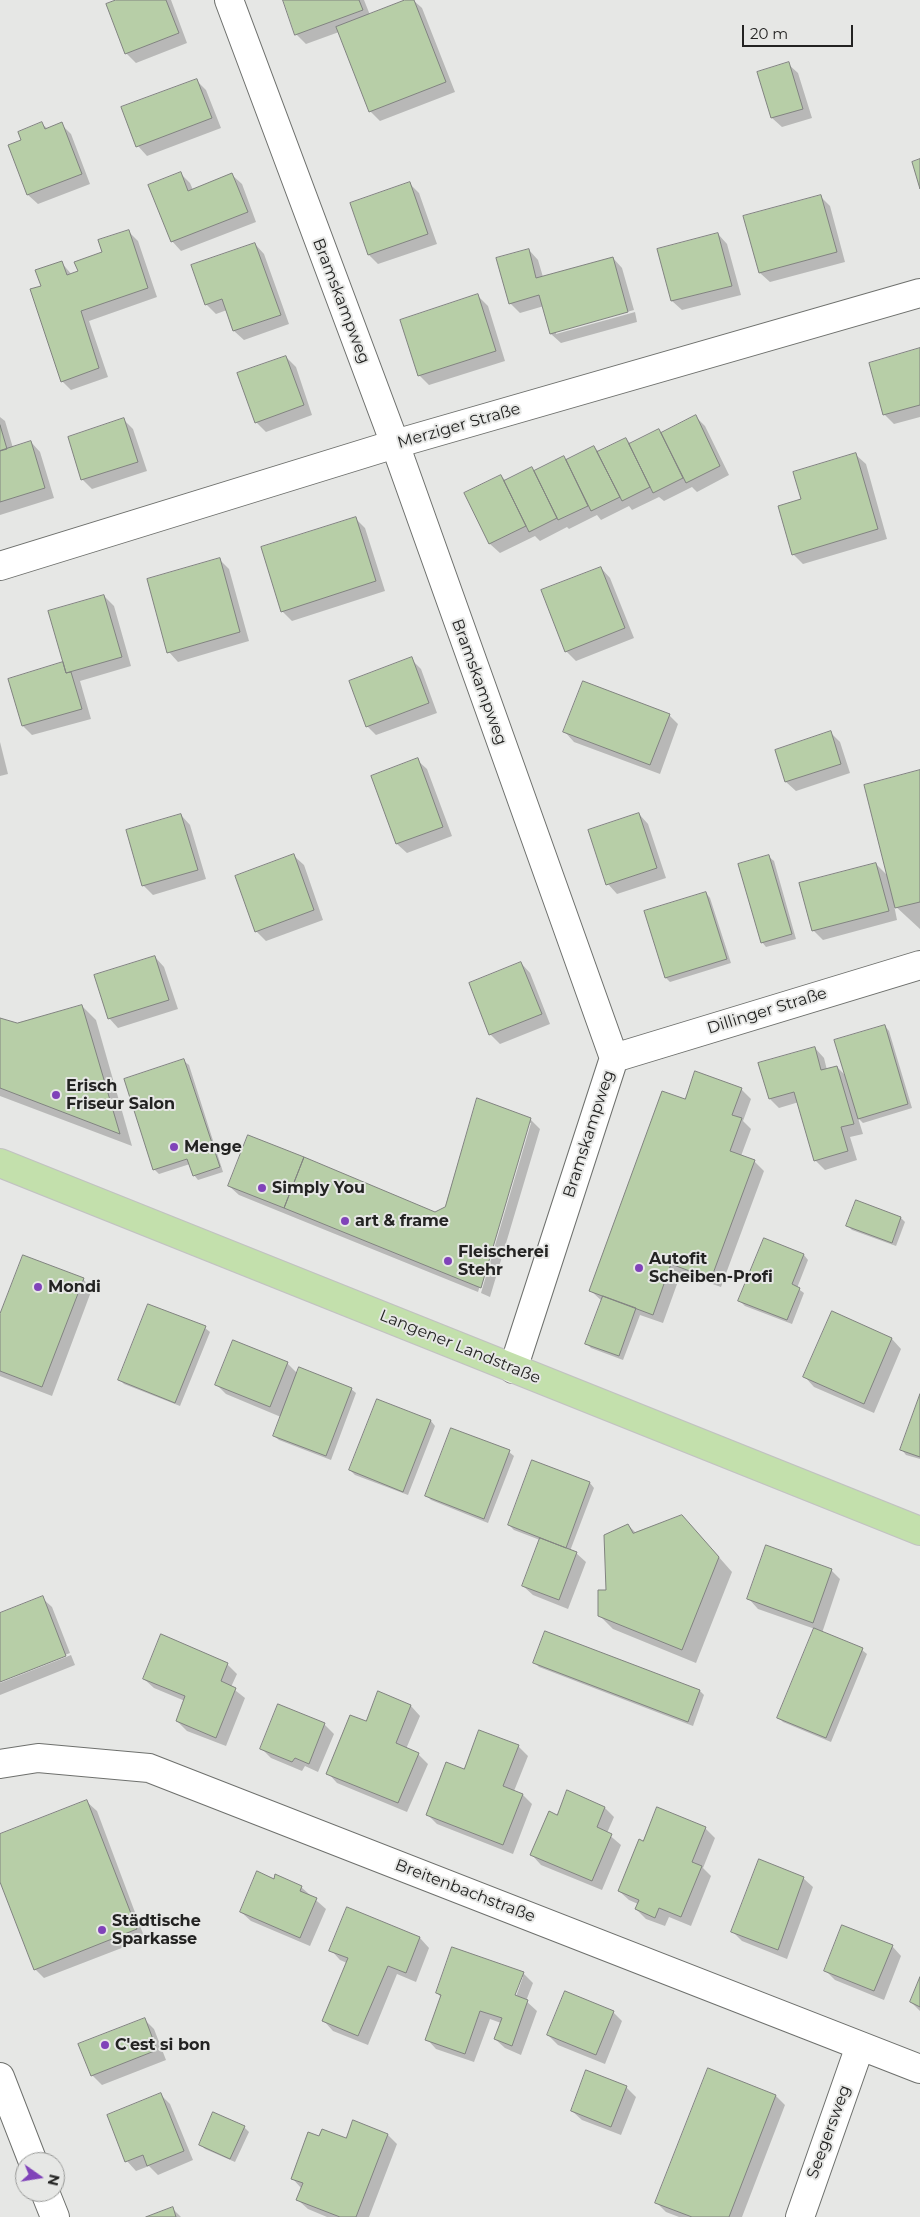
<!DOCTYPE html>
<html>
<head>
<meta charset="utf-8">
<style>
  body { margin:0 }
  #map { position:relative; width:920px; height:2217px; overflow:hidden; background:#e6e7e5; font-family:Montserrat,sans-serif }
  canvas { display:block }
  .north { position:absolute; left:15px; top:2152px; width:50px; height:50px; box-sizing:border-box; background:#e6e7e5; border:1px solid #989997; border-radius:50%; rotate:103deg; font-size:14px; font-weight:700; line-height:20px; text-align:center; color:#232322 }
  .north::after { content:''; display:block; margin:auto; width:18px; height:22px; background:#8043b9; clip-path:polygon(50% 0,100% 100%,50% 72%,0 100%) }
  .scale { position:absolute; left:742px; top:25px; width:111px; height:22px; box-sizing:border-box; border:2px solid #232322; border-top:0; padding-left:6px; font-size:15px; line-height:18px; white-space:nowrap; color:#232322; -webkit-text-stroke:4px #e6e7e5; paint-order:stroke }
</style>
</head>
<body>
<div id="map">
<canvas width="920" height="2217"></canvas>
<div class="north">N</div>
<div class="scale">20 m</div>
</div>
<script>
const c = document.querySelector('canvas').getContext('2d');
c.lineJoin = 'round';
function fillPath(path, color) {
  c.fillStyle = color;
  c.fill(path, 'evenodd');
}
function strokePath(path, color, width, dash) {
  c.strokeStyle = color;
  c.lineWidth = width;
  c.lineCap = dash ? 'butt' : 'round';
  c.setLineDash(dash || []);
  c.stroke(path);
}
function write(font, color, halo, rows, align = 'center') {
  c.font = font + ' Montserrat,sans-serif';
  c.lineWidth = 4;
  c.setLineDash([]);
  c.textBaseline = 'middle';
  c.strokeStyle = halo;
  c.fillStyle = color;
  for (const [text, x, y, turn = 0] of rows) {
    c.save();
    c.translate(x, y);
    c.rotate((+turn || 0) * Math.PI / 180);
    c.textAlign = isNaN(turn) ? turn : align;
    if (halo) c.strokeText(text, 0, 0);
    c.fillText(text, 0, 0);
    c.restore();
  }
}
fillPath(new Path2D(`
  M119 0H171L187 43 136 63 126 53Z
  M284 0H364L370 15 413 0 422 8 455 92 380 121 370 111 339 32 306 44 296 34Z
  M788 64 798 73 812 118 782 127 772 118 759 72Z
  M196 80 206 90 221 128 147 156 138 146Z
  M42 124 48 129 61 124 71 134 90 184 38 204 28 195 22 141Z
  M181 174 190 183 193 190 232 175 242 184 256 222 181 251 172 241Z
  M410 184 419 193 437 244 378 264 369 255Z
  M820 196 830 206 845 262 770 282 760 273Z
  M128 231 138 241 157 297 89 321 108 377 71 390 62 381 42 286 61 262 72 275 79 272Z
  M718 234 727 244 741 295 682 310 672 301 659 249Z
  M255 244 264 254 289 324 244 340 234 331 227 310 216 314 206 304Z
  M529 250 538 260 543 277 613 258 622 268 634 310 556 331V334L635 312 637 322 561 343 551 334 544 306 520 313 510 303Z
  M478 296 488 306 505 361 429 385 419 375Z
  M920 350V417L894 424 884 414Z
  M286 357 296 367 312 415 266 432 256 422Z
  M0 417 5 421 13 448 31 442 40 452 54 498 0 515Z
  M696 417 705 426 729 475 697 492 692 487 664 501 659 497 632 510 629 506 601 520 597 515 569 529 567 527 540 541 535 536 500 553 490 544 466 494 501 476 506 481 531 468 535 472 564 458 567 461 594 447 599 452 626 439 631 444 659 430 662 434Z
  M124 420 133 429 147 471 92 489 82 479Z
  M856 455 866 464 887 539 803 564 793 554 802 500Z
  M356 519 365 528 385 591 292 621 282 611Z
  M220 560 229 569 249 641 178 662 169 652Z
  M601 568 610 578 634 638 576 661 566 651Z
  M104 596 114 606 131 666 80 681 91 719 32 735 23 726 65 663Z
  M411 659 421 669 437 713 376 735 367 726Z
  M669 715 678 724 660 774 574 742 565 732Z
  M830 732 840 742 850 773 796 791 786 782 776 750Z
  M0 742 8 774 0 776Z
  M417 760 427 769 452 836 407 853 397 844Z
  M920 772V929L894 905 897 920 823 940 813 930 876 864 888 876Z
  M639 814 648 824 666 878 617 894 608 884Z
  M181 815 190 825 206 879 153 895 143 885Z
  M294 856 304 865 323 920 266 941 256 931Z
  M769 857 774 861 796 939 766 947 762 942Z
  M706 893 710 898 731 963 670 982 666 978Z
  M155 957 164 967 178 1009 118 1028 109 1018Z
  M521 963 530 973 550 1024 500 1044 490 1034Z
  M82 1006 96 1020 132 1146 0 1096V1020L17 1025Z
  M885 1026 889 1031 912 1108 863 1123 858 1118 863 1134 850 1137 857 1160 825 1170 815 1160 799 1102 779 1108 770 1099 815 1048 824 1058 827 1070 837 1067 847 1077Z
  M184 1061 189 1065 223 1172 198 1180 194 1175 190 1164 159 1174 154 1169Z
  M741 1089 751 1099 743 1121 751 1129 741 1156 754 1161 764 1171 721 1287 681 1273 663 1323 640 1315 623 1360 591 1348 587 1344 602 1301 591 1291 686 1101Z
  M478 1100 531 1120 540 1129 490 1297 481 1293 531 1123H529L478 1292 239 1195 229 1186 435 1214 446 1207Z
  M901 1218 905 1222 896 1246 852 1230 847 1225Z
  M804 1255 808 1260 797 1288 804 1293 792 1324 745 1306 740 1301Z
  M83 1279 92 1289 52 1396 0 1376V1318Z
  M833 1313 892 1339 901 1349 874 1413 814 1387 805 1377Z
  M205 1328 210 1332 180 1406 124 1384 120 1380Z
  M287 1363 298 1374 351 1389 356 1393 331 1460 279 1440 274 1436 281 1417 226 1394 216 1384Z
  M920 1398V1459L906 1455 902 1450Z
  M378 1401 431 1421 435 1426 408 1495 355 1475 350 1470Z
  M509 1452 514 1456 488 1523 431 1500 427 1496Z
  M533 1462 590 1483 594 1488 570 1551 576 1553 586 1562 568 1609 533 1595 523 1586 540 1540 514 1530 509 1525Z
  M628 1525 636 1533 696 1531 732 1572 696 1663 613 1629 599 1615Z
  M831 1570 840 1579 822 1633 862 1650 867 1654 831 1742 783 1722 779 1718 815 1629 758 1609 749 1599Z
  M42 1598 52 1607 70 1653 0 1680V1614Z
  M546 1633 700 1691 704 1695 693 1726 539 1667 535 1663Z
  M71 1655 75 1665 0 1695V1683Z
  M227 1664 237 1674 231 1687 245 1698 226 1746 187 1731 177 1721 185 1701 154 1688 144 1679Z
  M378 1693 411 1706 420 1716 406 1749 418 1754 428 1764 407 1812 337 1783 328 1773 366 1723Z
  M324 1724 334 1734 318 1772 305 1766 302 1771 271 1758 262 1749Z
  M518 1746 528 1756 514 1791 523 1795 532 1804 513 1854 437 1824 427 1814 465 1771Z
  M87 1802 97 1811 145 1939 44 1978 35 1969 0 1879V1835Z
  M605 1808 614 1817 607 1833 621 1845 602 1890 541 1865 532 1855 558 1816Z
  M705 1828 715 1838 703 1868 711 1876 691 1926 669 1917 665 1926 646 1919 636 1909 638 1904 629 1900 619 1891 644 1842Z
  M803 1878 813 1887 787 1959 742 1941 732 1931Z
  M301 1887 326 1909 310 1946 251 1921 241 1912Z
  M348 1909 420 1938 429 1948 416 1982 397 1974 368 2045 333 2031 324 2021 347 1963 340 1960 331 1950Z
  M892 1946 901 1956 884 2000 835 1980 826 1971Z
  M523 1973 533 1983 526 2001 537 2011 521 2055 505 2048 495 2039 501 2023 490 2019 474 2062 436 2049 427 2039 442 1998 437 1993ZM521 1977H523L514 2002 512 2001Z
  M920 1980V2011L911 2002Z
  M613 2012 622 2021 605 2064 558 2045 548 2035Z
  M144 2019 154 2029 166 2060 102 2085 92 2075Z
  M709 2070 776 2096 785 2105 742 2217H679L666 2212 657 2203Z
  M626 2087 636 2097 621 2135 582 2120 572 2111Z
  M161 2095 170 2104 193 2160 158 2175 149 2166 136 2171 127 2161 109 2115Z
  M244 2127 249 2132 235 2162 205 2149 200 2144Z
  M388 2135 397 2144 369 2217H327L308 2209 298 2200 302 2189 292 2178 320 2138 346 2140Z
  M172 2208 181 2217H150Z`), '#0003');
const building = new Path2D(`
  M116 0H166L179 33 125 54 106 4Z
  M283 0H359L363 10 295 35Z
  M405 0H414L446 82 369 112 336 27Z
  M789 62 803 109 771 118 757 72Z
  M197 79 212 118 136 147 121 107Z
  M42 122 45 129 62 122 82 174 27 195 8 145 21 140 18 132Z
  M920 159V189L912 162Z
  M181 172 188 191 232 173 248 212 171 242 148 185Z
  M410 182 428 234 368 255 350 203Z
  M821 195 837 252 759 273 743 216Z
  M129 230 148 288 81 311 99 368 61 382 30 289 41 286 35 270 62 261 67 275 78 271 74 262 102 252 98 240Z
  M718 233 732 286 671 301 657 249Z
  M255 243 281 315 233 331 222 299 205 305 191 265Z
  M529 249 536 278 613 257 628 312 550 334 539 295 509 304 496 258Z
  M478 294 496 351 418 376 400 320Z
  M920 348V405L883 415 869 363Z
  M286 356 304 405 255 423 237 373Z
  M696 415 720 466 686 483 661 433Z
  M124 418 138 462 81 480 68 437Z
  M0 425 7 449 0 451Z
  M659 429 683 478 653 493 629 444Z
  M626 438 650 487 622 501 597 452Z
  M31 441 45 488 0 502V451Z
  M594 446 620 497 591 511 566 460Z
  M856 453 878 529 792 555 778 506 801 499 793 472Z
  M564 456 588 506 558 520 534 471Z
  M532 467 557 518 529 532 504 481Z
  M501 475 526 526 489 544 464 493Z
  M356 517 376 581 281 612 261 547Z
  M220 558 240 632 167 653 147 579Z
  M601 567 625 628 565 652 541 590Z
  M104 595 122 657 66 673 48 611Z
  M412 657 429 703 366 727 349 681Z
  M63 662 66 673 71 672 82 709 22 726 8 679Z
  M583 681 670 714 650 765 563 732Z
  M831 731 841 764 785 782 775 750Z
  M418 758 443 827 396 844 371 776Z
  M920 770V902L895 908 864 785Z
  M639 813 657 868 606 885 588 830Z
  M181 814 198 870 142 886 126 830Z
  M294 854 314 910 255 932 235 876Z
  M769 855 792 934 761 943 738 864Z
  M876 863 889 911 812 931 799 883Z
  M706 892 727 959 665 978 644 911Z
  M155 956 169 1000 108 1019 94 975Z
  M521 962 542 1014 489 1035 469 983Z
  M82 1005 120 1134 0 1088V1018L17 1023Z
  M885 1025 908 1104 858 1119 834 1040Z
  M815 1047 821 1070 837 1066 854 1124 841 1127 848 1151 814 1161 794 1092 769 1099 758 1063Z
  M184 1059 220 1167 193 1176 187 1159 153 1170 124 1079Z
  M695 1071 742 1088 732 1115 742 1118 730 1151 755 1160 711 1279 671 1264 653 1315 589 1291 662 1091 685 1099Z
  M477 1098 531 1118 481 1288 284 1208 304 1157 435 1212 445 1207Z
  M248 1135 304 1157 284 1208 228 1186Z
  M856 1200 901 1217 892 1243 846 1226Z
  M764 1238 804 1254 792 1284 800 1288 787 1320 738 1301Z
  M23 1255 84 1278 42 1387 0 1371V1314Z
  M603 1296 636 1308 619 1356 585 1344Z
  M148 1304 206 1326 175 1403 118 1380Z
  M832 1311 892 1338 864 1404 803 1377Z
  M233 1340 288 1362 270 1407 215 1385Z
  M299 1367 352 1388 326 1456 273 1436Z
  M920 1394V1457L900 1450Z
  M377 1399 431 1420 403 1492 349 1470Z
  M451 1428 510 1450 484 1519 425 1496Z
  M532 1460 590 1482 566 1548 508 1525Z
  M682 1515 719 1557 682 1650 598 1616V1590H606L604 1535 628 1524 633 1533Z
  M540 1538 577 1552 559 1600 522 1586Z
  M766 1545 832 1569 813 1623 747 1599Z
  M43 1596 66 1656 0 1682V1613Z
  M814 1628 863 1648 826 1738 777 1718Z
  M545 1631 700 1690 688 1722 533 1663Z
  M161 1634 228 1663 221 1681 236 1688 216 1738 176 1721 185 1696 143 1679Z
  M378 1691 411 1705 396 1743 419 1753 398 1803 326 1774 350 1715 366 1721Z
  M278 1704 325 1723 309 1764 295 1758 292 1762 260 1749Z
  M479 1730 519 1745 503 1786 523 1794 503 1845 426 1815 446 1762 464 1769Z
  M567 1790 605 1807 597 1827 612 1834 592 1881 530 1855 549 1811 557 1815Z
  M87 1800 137 1929 34 1970 0 1882V1834Z
  M657 1807 706 1827 692 1862 702 1866 681 1917 659 1908 655 1918 635 1909 639 1900 618 1891 639 1839 643 1841Z
  M759 1859 804 1877 778 1950 731 1932Z
  M257 1871 274 1879 275 1874 302 1886 300 1891 317 1898 300 1938 240 1912Z
  M347 1907 420 1937 406 1973 388 1966 358 2036 322 2021 348 1958 329 1951Z
  M842 1925 893 1945 874 1991 824 1971Z
  M452 1947 524 1972 515 1995 528 2000 512 2046 494 2039 502 2018 480 2011 465 2054 425 2040 441 1995 436 1993Z
  M920 1977V2007L910 2002Z
  M565 1991 614 2011 596 2055 547 2035Z
  M145 2018 157 2050 91 2076 78 2044Z
  M708 2068 776 2095 729 2217H692L655 2203Z
  M586 2070 627 2086 611 2127 571 2111Z
  M161 2093 184 2151 147 2166 143 2155 125 2162 107 2115Z
  M213 2112 245 2126 230 2159 199 2145Z
  M353 2120 388 2134 356 2217H340L296 2200 303 2183 291 2179 308 2132 319 2136 322 2129 346 2138Z
  M173 2207 176 2217H146Z`);
fillPath(building, '#b7cea7');
strokePath(building, '#818380', 1);
const minor = new Path2D(`
  M229 0 395 444 614 1058 513 1369
  M0 566 395 444 920 293
  M614 1058 920 965
  M0 1764 38 1758 149 1768 920 2069
  M800 2217 860 2046`);
const tertiary = new Path2D(`
  M0 2077 33 2162
  M45 2192 55 2217`);
const primary = new Path2D(`
  M0 1163 920 1531`);
strokePath(minor, '#6e706d', 30);
strokePath(tertiary, '#6e706d', 30);
strokePath(primary, '#c1c1c1', 30);
strokePath(minor, '#fff', 28);
strokePath(tertiary, '#fff', 28);
strokePath(primary, '#c3e0ac', 28);
for (const [x, y, r, color] of [
  [56,1095,5,"#8043b9"],
  [174,1147,5,"#8043b9"],
  [262,1188,5,"#8043b9"],
  [345,1221,5,"#8043b9"],
  [448,1261,5,"#8043b9"],
  [639,1268,5,"#8043b9"],
  [38,1287,5,"#8043b9"],
  [102,1930,5,"#8043b9"],
  [105,2045,5,"#8043b9"]
]) {
  const dot = new Path2D();
  dot.arc(x, y, r, 0, 2 * Math.PI);
  c.fillStyle = color;
  c.fill(dot);
  strokePath(dot, '#e6e7e5', 2);
}
write('16px', '#232322', '#e6e7e5', [
  ["Bramskampweg",341,301,69],
  ["Merziger Straße",459,426,-16],
  ["Bramskampweg",479,682,70],
  ["Dillinger Straße",767,1011,-17],
  ["Bramskampweg",589,1134,-72],
  ["Langener Landstraße",460,1347,22],
  ["Breitenbachstraße",465,1891,21],
  ["Seegersweg",829,2132,-70]
]);
write('bold 16px', '#232322', '#e6e7e5', [
  ["Erisch",66,1086],
  ["Friseur Salon",66,1104],
  ["Menge",184,1147],
  ["Simply You",272,1188],
  ["art & frame",355,1221],
  ["Fleischerei",458,1252],
  ["Stehr",458,1270],
  ["Autofit",649,1259],
  ["Scheiben-Profi",649,1277],
  ["Mondi",48,1287],
  ["Städtische",112,1921],
  ["Sparkasse",112,1939],
  ["C'est si bon",115,2045]
], 'left');
</script>
</body>
</html>
